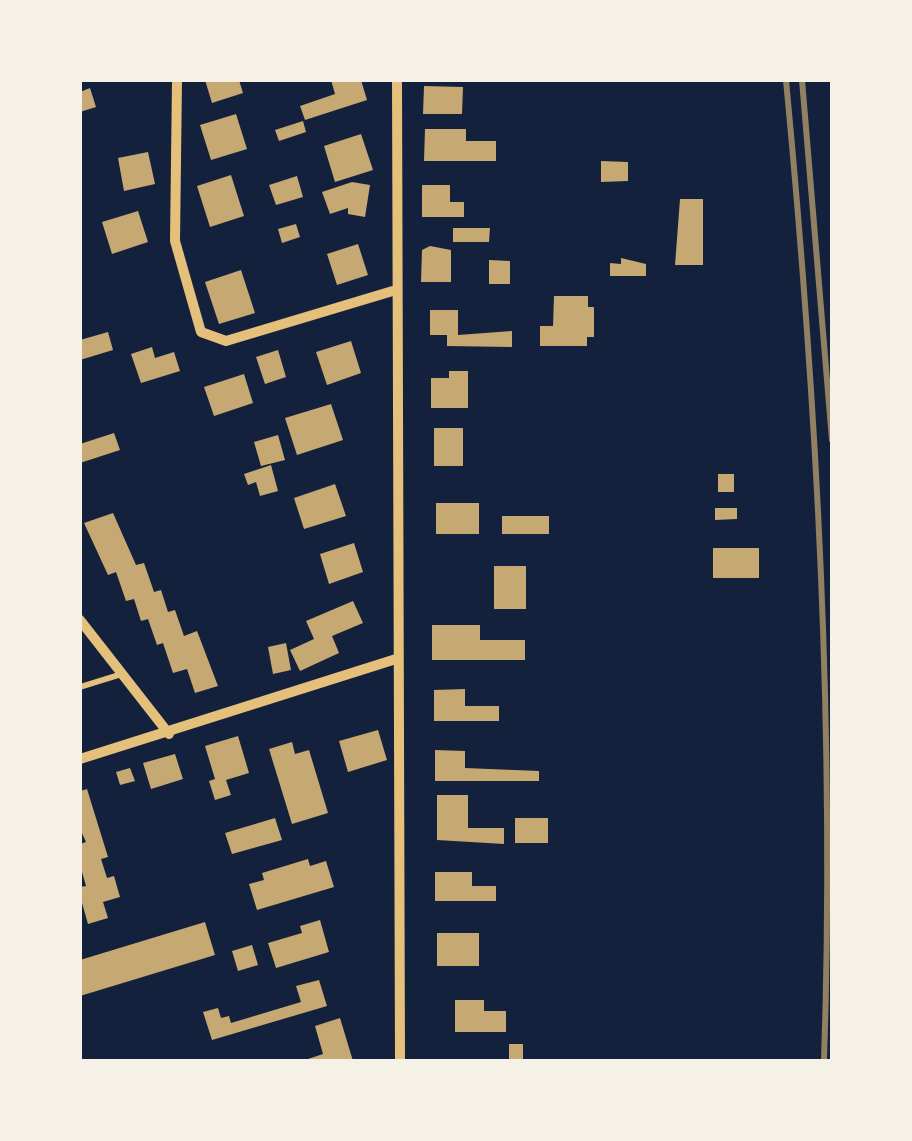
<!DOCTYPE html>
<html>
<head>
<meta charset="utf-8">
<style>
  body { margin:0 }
  #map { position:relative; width:912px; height:1141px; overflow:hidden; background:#14213d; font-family:"Varela Round",sans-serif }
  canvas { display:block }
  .frame { position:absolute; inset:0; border:82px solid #f6f1e7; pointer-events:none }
</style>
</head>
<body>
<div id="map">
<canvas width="912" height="1141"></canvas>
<div class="frame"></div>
</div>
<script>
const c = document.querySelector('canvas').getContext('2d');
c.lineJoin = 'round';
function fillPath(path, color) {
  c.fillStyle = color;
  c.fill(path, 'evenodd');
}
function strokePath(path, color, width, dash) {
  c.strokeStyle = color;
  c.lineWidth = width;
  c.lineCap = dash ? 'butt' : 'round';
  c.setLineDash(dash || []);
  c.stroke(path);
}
fillPath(new Path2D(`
  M205 80H239L243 93 212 103Z
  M331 80H361L367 100 305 120 300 106 335 94Z
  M424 86 463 87 462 114H423Z
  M90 88 96 107 80 112V92Z
  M236 114 247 149 211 160 200 125Z
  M303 121 306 132 279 141 275 130Z
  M425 129H466V141H496V161H424Z
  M361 134 373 170 335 182 324 146Z
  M148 152 155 184 124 191 118 158Z
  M601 161 628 162V181L601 182Z
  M231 175 244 216 210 227 197 186Z
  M297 176 303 197 276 205 269 185Z
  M352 182 370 185 365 217 348 214V208L330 214 322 192Z
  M422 185H450V202H464V217H422Z
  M680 199H703V265H675Z
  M138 211 148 242 112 254 102 222Z
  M296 224 300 237 282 243 278 229Z
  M453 228H490L489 242H453Z
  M358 244 368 275 337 285 327 254Z
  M430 246 451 250V282H421L422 250Z
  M621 258 646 264V276H610V263L621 264Z
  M489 260 510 261V284H489Z
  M241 270 255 313 219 324 205 282Z
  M554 296H588V307H594V337H587V346H540V326H553Z
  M430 310H458V335L512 331V347L447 346V335H430Z
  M108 332 113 350 80 360V340Z
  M351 341 361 373 327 385 316 352Z
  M152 347 155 358 174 352 180 371 141 383 131 354Z
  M278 350 286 377 265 384 256 357Z
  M449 371H468V408H431V378H449Z
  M244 374 253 403 214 416 204 387Z
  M331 404 343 440 297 455 285 418Z
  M434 428H463V466H434Z
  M114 433 120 450 80 463V444Z
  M278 435 285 460 261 466 254 442Z
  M271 465 278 491 260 496 256 482 248 485 244 474Z
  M718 474H734V492H718Z
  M335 484 346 516 304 529 294 498Z
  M436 503H479V534H436Z
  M715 508H737V519L715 520Z
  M113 513 136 565 144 563 154 592 161 590 168 612 175 610 184 636 197 631 218 686 195 693 187 669 173 673 163 643 157 645 148 619 141 621 134 599 126 601 116 572 108 575 84 523Z
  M502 516H549V534H502Z
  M354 543 363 572 329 584 320 554Z
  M713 548H759V578H713Z
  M494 566H526V609H494Z
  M353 601 363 623 332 636 339 653 300 671 290 650 314 639 306 621Z
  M432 625H480V640H525V660H432Z
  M286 643 291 670 273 674 268 647Z
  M465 689V706H499V721H434V690Z
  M378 730 387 760 348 772 339 741Z
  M238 736 249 773 226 780 231 795 215 800 209 781 215 779 205 746Z
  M292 742 295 754 309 750 328 813 292 824 269 749Z
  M435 750 465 751V768L539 771V781H435Z
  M175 754 183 779 151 789 143 763Z
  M130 768 135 781 120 785 116 772Z
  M87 789 108 857 101 859 107 878 114 876 120 897 103 902 108 918 88 924 80 896V887L86 886 80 865V844L86 842 80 829V791Z
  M437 795H468V828H504V844L437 840Z
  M275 818 282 840 232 854 225 833Z
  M515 818H548V843H515Z
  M308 859 310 866 326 861 334 887 257 910 249 884 264 880 262 873Z
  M435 872H472V886H496V901H435Z
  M320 920 329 952 276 968 268 943 302 933 300 926Z
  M205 922 215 955 80 996V960Z
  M437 933H479V966H437Z
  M252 945 258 965 238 971 232 951Z
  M319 980 327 1006 212 1040 203 1012 218 1008 221 1018 229 1016 231 1023 301 1002 296 986Z
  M455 1000H484V1011H506V1032H455Z
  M340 1018 353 1061H302L323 1054 315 1026Z
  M509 1044H523V1061H509Z`), '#c6a872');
strokePath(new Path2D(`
  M80 687 122 674`), '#e5c07b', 6);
strokePath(new Path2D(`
  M177 80 175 241 201 332 226 341 396 290
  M397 80 400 1061
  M80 620 169 734
  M80 759 396 659`), '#e5c07b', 10);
strokePath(new Path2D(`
  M786 80C817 406 835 734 824 1061
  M802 80 832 440`), '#918062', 6);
</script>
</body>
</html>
